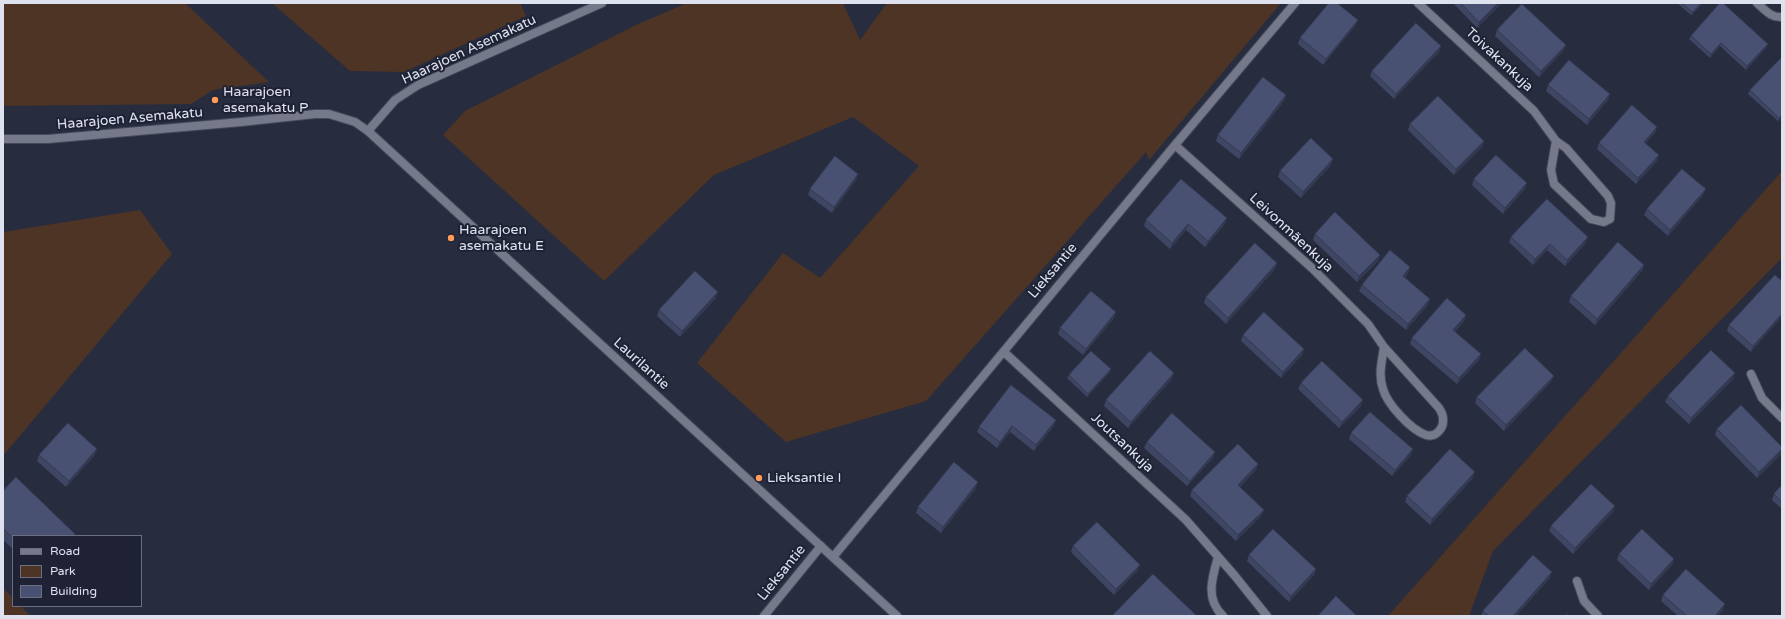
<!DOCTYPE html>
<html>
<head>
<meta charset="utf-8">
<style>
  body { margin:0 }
  #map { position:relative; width:1785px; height:619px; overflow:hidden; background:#272c3f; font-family:"Varela Round",sans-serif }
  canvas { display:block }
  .frame { position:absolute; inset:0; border:4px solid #dee1ee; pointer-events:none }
  .legend { position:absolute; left:12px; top:535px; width:130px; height:72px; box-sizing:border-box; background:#1e2234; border:1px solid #6b6e7e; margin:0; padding:5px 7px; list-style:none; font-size:12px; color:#dee1ee }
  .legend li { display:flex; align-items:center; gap:8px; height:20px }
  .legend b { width:20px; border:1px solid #6b6e7e }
</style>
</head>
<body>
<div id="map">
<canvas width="1785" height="619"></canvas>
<div class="frame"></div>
<ul class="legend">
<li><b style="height:5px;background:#75798a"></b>Road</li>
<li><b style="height:11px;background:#4d3425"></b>Park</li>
<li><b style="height:11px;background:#495173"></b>Building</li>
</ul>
</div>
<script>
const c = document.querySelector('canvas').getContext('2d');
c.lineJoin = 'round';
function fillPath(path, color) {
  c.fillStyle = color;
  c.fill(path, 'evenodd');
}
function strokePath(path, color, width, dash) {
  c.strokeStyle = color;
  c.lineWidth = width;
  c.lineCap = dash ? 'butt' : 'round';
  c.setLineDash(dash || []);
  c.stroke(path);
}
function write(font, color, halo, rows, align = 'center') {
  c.font = font + ' "Varela Round",sans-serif';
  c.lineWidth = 4;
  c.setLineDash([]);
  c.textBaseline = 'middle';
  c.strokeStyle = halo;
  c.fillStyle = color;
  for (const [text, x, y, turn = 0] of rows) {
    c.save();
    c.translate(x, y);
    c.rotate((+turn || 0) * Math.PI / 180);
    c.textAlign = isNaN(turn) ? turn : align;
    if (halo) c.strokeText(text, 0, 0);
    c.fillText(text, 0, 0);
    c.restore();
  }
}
fillPath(new Path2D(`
  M3 3H185L269 82 213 90 191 104 3 106Z
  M272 3H520L526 16 404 72 350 71Z
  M687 3H843L860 40 887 3H1281L1149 160 1146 152 926 401 786 442 697 363 783 253 820 278 919 166 853 117 714 175 604 281 443 135 465 111 638 24Z
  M1782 171V258L1493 551 1469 616H1388Z
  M140 210 172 254 3 456V232Z
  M3 588 13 598V606H21L30 616H3Z`), '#4d3425');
const minor = new Path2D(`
  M1418 3 1534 111 1556 141 1566 148 1608 196 1611 203 1610 219 1604 222 1591 219 1554 184 1551 170 1556 141
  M1757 3C1765 10 1771 18 1782 17
  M368 131 395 100 418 85 602 3
  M1175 145 1313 269 1368 324 1384 347C1382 361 1378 375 1383 389 1387 404 1411 430 1426 435 1436 438 1444 428 1443 419 1443 415 1441 411 1439 408L1384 347
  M1004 352 1186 520 1235 576 1267 616
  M1751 374 1762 398 1782 418
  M833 557 1175 145 1295 3
  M1218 557C1212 578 1205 599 1223 616
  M1577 581 1584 601 1598 616
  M764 616 821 546`);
const tertiary = new Path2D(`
  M3 139H48L241 122 315 114H329L355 122 368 131 897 616`);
strokePath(minor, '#44495b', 10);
strokePath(tertiary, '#44495b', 10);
strokePath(minor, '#75798a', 8);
strokePath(tertiary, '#75798a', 8);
fillPath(new Path2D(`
  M1453 3H1502L1477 28Z
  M1677 3H1703L1691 15Z
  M1358 20 1355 26 1323 65 1298 44 1300 38Z
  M1497 30 1566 45 1563 51 1539 77 1495 36Z
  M1691 36 1767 47 1746 70 1720 46 1710 58 1689 39Z
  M1441 46 1439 52 1394 99 1370 76 1372 71Z
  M1548 85 1610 94 1608 100 1587 125 1546 91Z
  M1750 90 1782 117 1778 121 1748 94Z
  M1286 95 1284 101 1239 159 1216 141 1218 135Z
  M1410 124 1484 141 1482 147 1454 175 1408 130Z
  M1657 127 1655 133 1645 143 1657 161 1636 184 1597 149 1599 143Z
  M1333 159 1331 165 1301 198 1278 177 1280 171Z
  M858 174 856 180 832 213 808 195 810 189Z
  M1474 179 1525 189 1503 214 1472 185Z
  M1703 195 1668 236 1644 215 1647 209Z
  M1146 220 1225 224 1205 247 1186 230 1170 249 1144 226Z
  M1315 234 1380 255 1378 261 1357 282 1313 240Z
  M1511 237 1586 243 1565 266 1547 250 1533 265 1509 242Z
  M1277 263 1275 269 1226 324 1204 303 1206 297Z
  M1644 265 1642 271 1595 325 1569 302 1571 296Z
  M1410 267 1408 273 1405 278 1428 305 1406 330 1359 291 1362 285Z
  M1782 281 1751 352 1727 331 1729 325Z
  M716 298 680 337 657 316 659 310Z
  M1466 315 1464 321 1455 332 1481 354 1479 360 1457 384 1410 344 1412 338Z
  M1114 318 1083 355 1058 334 1060 328Z
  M1243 335 1304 349 1302 355 1281 378 1241 341Z
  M1110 372 1087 397 1067 378 1069 375Z
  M1172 379 1128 428 1104 406 1106 400Z
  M1733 379 1689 424 1665 402 1668 396Z
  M1551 382 1504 431 1475 403 1477 397Z
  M1301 383 1361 406 1339 428 1298 389Z
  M1054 426 1034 451 1010 432 997 448 977 432 979 427Z
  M1717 429 1781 454 1757 478 1715 435Z
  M1351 433 1411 455 1392 476 1349 439Z
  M1147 442 1215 452 1213 458 1187 486 1144 448Z
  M39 455H95L66 487 37 461Z
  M1258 464 1256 470 1240 487 1264 510 1261 516 1236 541 1190 496 1192 490Z
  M1473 478 1430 525 1405 502 1407 496Z
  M1782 485V509L1772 500 1774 494Z
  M976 488 941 533 916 513 918 507Z
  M3 491 13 536V549L3 540Z
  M1613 512 1573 554 1549 531 1551 526Z
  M1073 546 1138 570 1114 595 1071 552Z
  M1619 554 1674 559 1672 565 1649 590 1617 560Z
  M1249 555 1316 569 1314 575 1289 602 1247 561Z
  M1550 578 1516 616H1481L1483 611Z
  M1663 595 1723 610 1718 616H1678L1661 601Z`), '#3f4663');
fillPath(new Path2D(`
  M1498 3H1502L1477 28 1479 22Z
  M1701 3H1703L1691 15 1693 12Z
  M1358 20 1355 26 1323 65 1326 59Z
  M1721 43 1720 46 1710 58 1711 54Z
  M1768 44 1767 47 1746 70 1747 66Z
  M1566 45 1563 51 1539 77 1541 71Z
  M1441 46 1439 52 1394 99 1396 94Z
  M1610 94 1608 100 1587 125 1589 119Z
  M1286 95 1284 101 1239 159 1241 153Z
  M1782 115V117L1778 121 1779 118Z
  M1657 127 1655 133 1642 148 1644 142Z
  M1484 141 1482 147 1454 175 1456 169Z
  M1659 155 1657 161 1636 184 1638 178Z
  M1333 159 1331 165 1301 198 1303 192Z
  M858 174 856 180 832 213 834 207Z
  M1527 183 1525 189 1503 214 1505 208Z
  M1706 189 1703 195 1668 236 1670 230Z
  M1227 218 1225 224 1205 247 1208 241Z
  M1188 224 1186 230 1170 249 1172 243Z
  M1588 237 1586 243 1565 266 1567 260Z
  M1550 244 1547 250 1533 265 1535 259Z
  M1380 255 1378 261 1357 282 1359 276Z
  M1277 263 1275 269 1226 324 1228 318Z
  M1644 265 1642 271 1595 325 1597 319Z
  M1410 267 1408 273 1401 282 1403 276Z
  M718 292 716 298 680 337 682 331Z
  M1430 299 1428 305 1406 330 1408 324Z
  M1116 312 1114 318 1083 355 1086 349Z
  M1782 314V317L1751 352 1753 346Z
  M1466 315 1464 321 1451 336 1453 330Z
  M1304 349 1302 355 1281 378 1283 372Z
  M1481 354 1479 360 1457 384 1459 378Z
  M1111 369 1110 372 1087 397 1088 394Z
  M1174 373 1172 379 1128 428 1131 422Z
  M1735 373 1733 379 1689 424 1691 418Z
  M1554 376 1551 382 1504 431 1506 425Z
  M1363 400 1361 406 1339 428 1342 422Z
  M1056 420 1054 426 1034 451 1036 445Z
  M1012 426 1010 432 997 448 1000 442Z
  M97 449 95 455 66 487 69 481Z
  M1413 449 1411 455 1392 476 1395 470Z
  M1782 449 1781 454 1757 478 1759 472Z
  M1215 452 1213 458 1187 486 1190 481Z
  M1258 464 1256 470 1236 491 1238 485Z
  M1475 472 1473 478 1430 525 1432 519Z
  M978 482 976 488 941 533 943 527Z
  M1615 506 1613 512 1573 554 1575 548Z
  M1264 510 1261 516 1236 541 1238 535Z
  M1674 559 1672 565 1649 590 1651 584Z
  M1140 565 1138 570 1114 595 1116 589Z
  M1316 569 1314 575 1289 602 1291 596Z
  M1552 572 1550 578 1516 616H1513Z
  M1725 604 1723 610 1718 616H1715Z`), '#333950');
const building = new Path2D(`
  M1329 3H1337L1358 20 1326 59 1300 38Z
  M1461 3H1498L1479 22Z
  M1682 3H1701L1693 12Z
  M1720 3H1723L1768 44 1747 66 1721 43 1711 54 1691 36Z
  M1522 4 1566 45 1541 71 1497 30Z
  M1416 23 1441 46 1396 94 1372 71Z
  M1782 57V115L1779 118 1750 90Z
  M1569 60 1610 94 1589 119 1548 85Z
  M1263 77 1286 95 1241 153 1218 135Z
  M1438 96 1484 141 1456 169 1410 124Z
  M1632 105 1657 127 1644 142 1659 155 1638 178 1599 143Z
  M1311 138 1333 159 1303 192 1280 171Z
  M1496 155 1527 183 1505 208 1474 179Z
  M835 156 858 174 834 207 810 189Z
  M1682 169 1706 189 1670 230 1647 209Z
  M1181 179 1227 218 1208 241 1188 224 1172 243 1146 220Z
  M1547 199 1588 237 1567 260 1550 244 1535 259 1511 237Z
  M1335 212 1380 255 1359 276 1315 234Z
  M1618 242 1644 265 1597 319 1571 296Z
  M1255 243 1277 263 1228 318 1206 297Z
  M1390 250 1410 267 1403 276 1430 299 1408 324 1362 285Z
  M695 271 718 292 682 331 659 310Z
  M1775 275 1782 281V314L1753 346 1729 325Z
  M1091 291 1116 312 1086 349 1060 328Z
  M1447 298 1466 315 1453 330 1481 354 1459 378 1412 338Z
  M1264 312 1304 349 1283 372 1243 335Z
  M1525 348 1554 376 1506 425 1477 397Z
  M1711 350 1735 373 1691 418 1668 396Z
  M1091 351 1111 369 1088 394 1069 375Z
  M1150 351 1174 373 1131 422 1106 400Z
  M1322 361 1363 400 1342 422 1301 383Z
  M1011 385 1056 420 1036 445 1012 426 1000 442 979 427Z
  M1741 405 1782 447V449L1759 472 1717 429Z
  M1370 412 1413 449 1395 470 1351 433Z
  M1172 413 1215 452 1190 481 1147 442Z
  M68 423 97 449 69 481 39 455Z
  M1238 444 1258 464 1238 485 1264 510 1238 535 1192 490Z
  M1450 449 1475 472 1432 519 1407 496Z
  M954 462 978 482 943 527 918 507Z
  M16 477 75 534 73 536H13V538L3 528V491Z
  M1591 484 1615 506 1575 548 1551 526Z
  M1782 485V502L1774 494Z
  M1097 522 1140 565 1116 589 1073 546Z
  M1273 529 1316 569 1291 596 1249 555Z
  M1642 529 1674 559 1651 584 1619 554Z
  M1533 555 1552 572 1513 616H1489L1483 611Z
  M1686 569 1725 604 1715 616H1687L1663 595Z
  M1153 574 1196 615 1195 616H1112Z
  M1336 596 1357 616H1318Z
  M1567 614 1570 616H1565Z`);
fillPath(building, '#495173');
strokePath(building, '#333950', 1);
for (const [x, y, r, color] of [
  [215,100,4,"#ff9b5b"],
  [451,238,4,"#ff9b5b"],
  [759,478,4,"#ff9b5b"]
]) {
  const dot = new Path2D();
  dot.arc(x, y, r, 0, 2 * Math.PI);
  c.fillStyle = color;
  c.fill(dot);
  strokePath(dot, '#1e2234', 1.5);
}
write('14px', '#dee1ee', '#1e2234', [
  ["Haarajoen Asemakatu",469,50,-25],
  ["Toivakankuja",1499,60,43],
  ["Haarajoen Asemakatu",130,119,-5],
  ["Leivonmäenkuja",1291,233,43],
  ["Lieksantie",1053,271,-50],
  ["Laurilantie",641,364,42],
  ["Joutsankuja",1122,443,43],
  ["Lieksantie",782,573,-51]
]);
write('14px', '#dee1ee', '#1e2234', [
  ["Haarajoen",223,92],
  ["asemakatu P",223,108],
  ["Haarajoen",459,230],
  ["asemakatu E",459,246],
  ["Lieksantie I",767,478]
], 'left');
</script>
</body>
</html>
